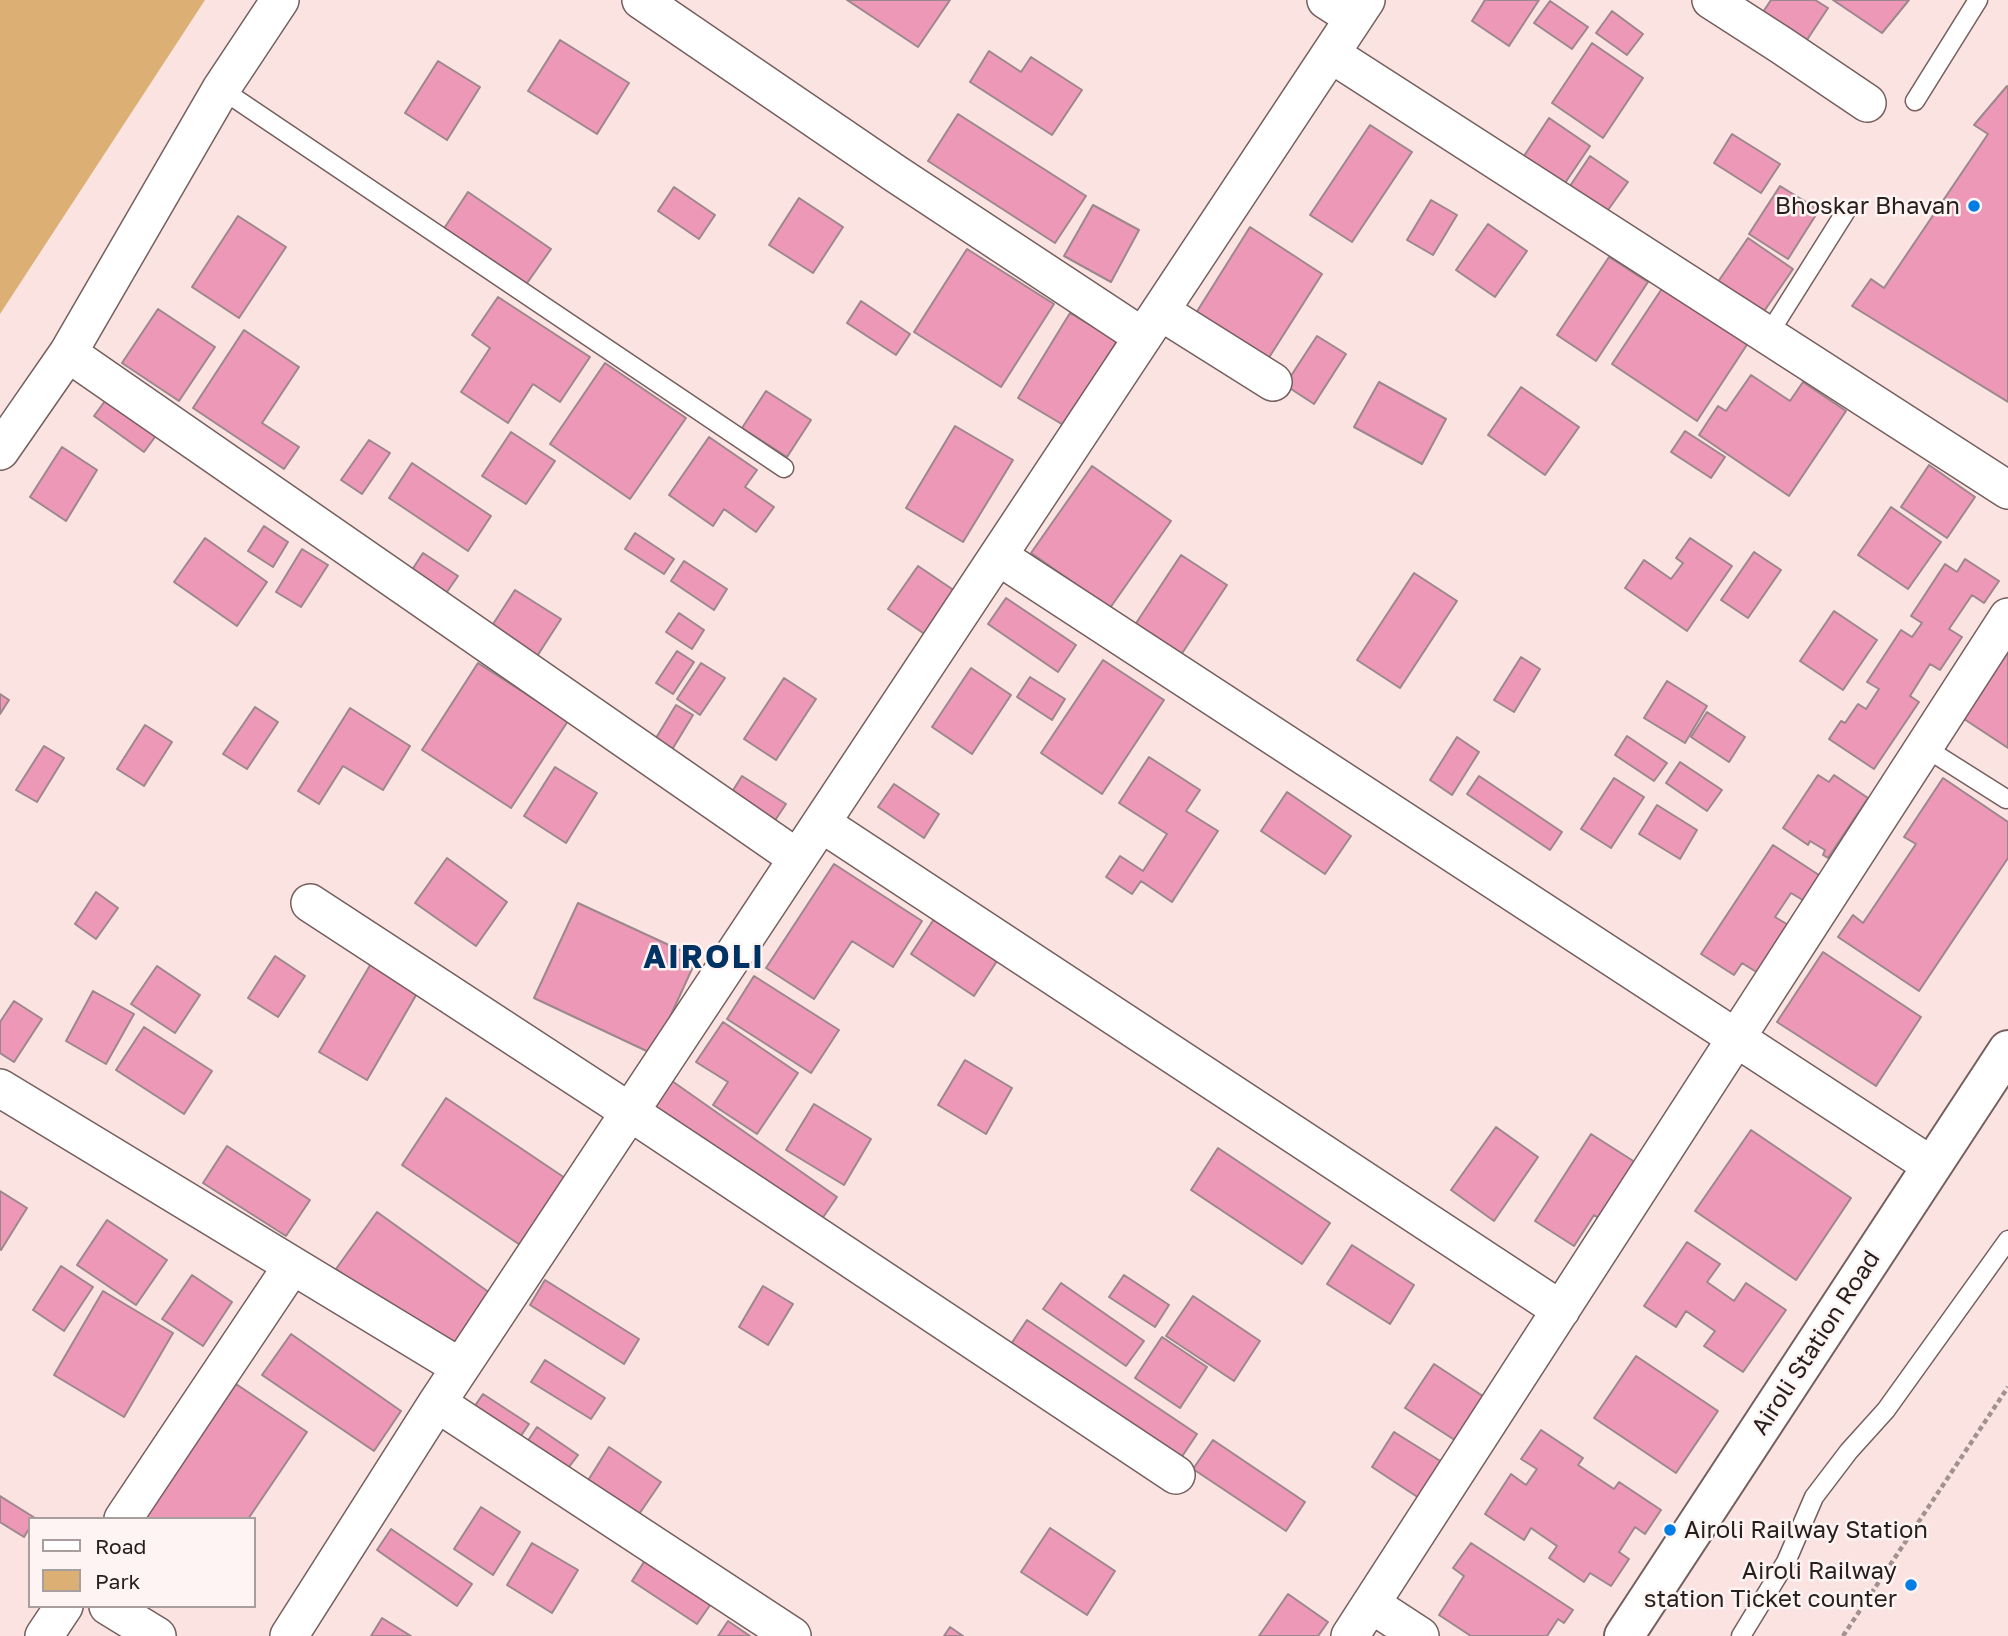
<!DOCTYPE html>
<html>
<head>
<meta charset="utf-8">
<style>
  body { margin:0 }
  #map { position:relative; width:2008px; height:1636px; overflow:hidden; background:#fbe3e1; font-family:"Golos Text",sans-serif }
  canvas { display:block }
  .legend { position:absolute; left:28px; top:1517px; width:228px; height:91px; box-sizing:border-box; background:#fef4f3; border:2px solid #a89e9e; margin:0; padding:9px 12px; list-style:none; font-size:21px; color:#271e1e }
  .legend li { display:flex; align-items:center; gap:14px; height:35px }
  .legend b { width:35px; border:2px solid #a89e9e }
</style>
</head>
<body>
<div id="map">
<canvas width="2008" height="1636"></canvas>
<ul class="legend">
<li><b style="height:9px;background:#fff"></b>Road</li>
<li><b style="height:19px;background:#dcb074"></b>Park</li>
</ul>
</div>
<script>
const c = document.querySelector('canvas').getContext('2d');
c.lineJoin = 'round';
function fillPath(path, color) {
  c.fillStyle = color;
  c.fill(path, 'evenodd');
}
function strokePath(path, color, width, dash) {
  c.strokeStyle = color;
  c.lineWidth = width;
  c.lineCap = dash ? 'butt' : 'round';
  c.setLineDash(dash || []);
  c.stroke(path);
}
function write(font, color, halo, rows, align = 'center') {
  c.font = font + ' "Golos Text",sans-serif';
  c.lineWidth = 5;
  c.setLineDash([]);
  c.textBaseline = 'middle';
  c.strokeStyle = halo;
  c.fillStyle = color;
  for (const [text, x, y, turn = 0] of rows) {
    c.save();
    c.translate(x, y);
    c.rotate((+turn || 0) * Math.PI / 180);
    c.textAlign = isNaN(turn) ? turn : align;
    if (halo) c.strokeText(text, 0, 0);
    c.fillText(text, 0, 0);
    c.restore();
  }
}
fillPath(new Path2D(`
  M0 0H205L0 314Z`), '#dcb074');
const building = new Path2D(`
  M847 0H950L918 47Z
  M1485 0H1539L1509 46 1472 21Z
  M1771 0H1815L1828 8 1799 52 1755 24Z
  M1833 0H1909L1882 33Z
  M1550 1 1588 27 1572 49 1534 23Z
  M1612 11 1643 34 1627 55 1596 33Z
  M560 40 629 83 597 134 528 91Z
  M1592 43 1643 78 1603 138 1552 103Z
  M989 51 1021 72 1031 57 1082 90 1052 135 970 82Z
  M438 61 480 87 447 140 405 113Z
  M2007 86 2008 87V402L1852 306 1871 279 1884 288 1988 134 1974 125Z
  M958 114 1086 196 1055 243 928 161Z
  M1549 118 1590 146 1563 186 1522 159Z
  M1370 125 1412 152 1352 242 1310 215Z
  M1732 134 1780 164 1761 193 1714 163Z
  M1590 156 1628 182 1603 217 1566 192Z
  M1780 186 1819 210 1788 259 1749 234Z
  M674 187 715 215 699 239 658 211Z
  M468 192 551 249 525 286 443 230Z
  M799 198 843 227 813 273 769 245Z
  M1431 200 1457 215 1433 255 1407 240Z
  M1093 205 1139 230 1111 282 1064 256Z
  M238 216 286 247 239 318 192 287Z
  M1488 224 1527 251 1495 297 1456 270Z
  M1250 227 1322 274 1263 367 1191 321Z
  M1748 238 1793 269 1756 323 1711 292Z
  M967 249 1054 304 1001 387 914 332Z
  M1609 257 1648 282 1596 361 1557 335Z
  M1667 281 1752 337 1697 421 1612 364Z
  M498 297 590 357 560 402 533 384 508 423 461 392 490 348 472 335Z
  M861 301 910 334 896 355 847 323Z
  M158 309 215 347 179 401 122 363Z
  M1070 313 1117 341 1065 426 1018 398Z
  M244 330 299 367 262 423 299 447 284 469 193 408Z
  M1317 336 1346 354 1314 404 1285 385Z
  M605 363 686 418 630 499 550 444Z
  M1751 375 1790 401 1803 382 1846 411 1789 496 1699 435 1718 406 1726 411Z
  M1379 382 1446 419 1422 464 1354 427Z
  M1521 387 1579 427 1545 475 1488 435Z
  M113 390 163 426 144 452 94 416Z
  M766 391 811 420 787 457 742 428Z
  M955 426 1013 460 963 542 906 508Z
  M1685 431 1725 457 1711 478 1671 452Z
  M511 432 555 461 526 504 482 476Z
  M709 437 757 470 745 487 774 507 756 532 724 509 713 526 669 495Z
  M369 440 390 453 362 494 341 480Z
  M62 447 97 470 66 521 30 497Z
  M412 463 491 516 468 551 389 498Z
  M1929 465 1975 497 1947 538 1901 507Z
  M1092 466 1171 521 1110 608 1031 553Z
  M1891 507 1941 542 1908 589 1858 555Z
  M264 526 288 542 273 567 248 551Z
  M635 533 674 559 664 574 625 549Z
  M205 538 267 582 237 626 174 582Z
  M1690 538 1732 566 1687 631 1625 588 1644 560 1671 579 1683 563 1676 558Z
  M302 549 328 565 301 607 276 592Z
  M1754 552 1781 570 1748 618 1721 600Z
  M423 553 458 576 440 602 406 579Z
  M1181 555 1227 585 1175 664 1129 634Z
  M1965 559 1999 581 1984 603 1972 595 1949 629 1962 637 1940 670 1930 664 1910 696 1919 702 1874 769 1829 739 1841 721 1845 723 1858 704 1866 709 1879 689 1867 682 1901 630 1912 637 1922 623 1911 616 1945 564 1957 572Z
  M684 561 727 589 714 610 671 581Z
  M918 566 955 591 926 635 888 609Z
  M1414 573 1457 601 1400 688 1357 660Z
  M515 590 561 619 532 664 486 635Z
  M1006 598 1076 645 1058 672 988 624Z
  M1834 611 1877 640 1843 690 1800 661Z
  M679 613 704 630 692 649 666 632Z
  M2008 646V748L1961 717Z
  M677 651 694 662 673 694 656 683Z
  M1521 657 1540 669 1514 712 1494 700Z
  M1103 660 1164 700 1102 794 1041 753Z
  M478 663 568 721 511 808 422 750Z
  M701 663 725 678 700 715 677 699Z
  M971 668 1011 695 972 754 932 727Z
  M1030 677 1065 699 1052 720 1017 697Z
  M784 678 816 699 776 760 744 739Z
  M1667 681 1707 706 1685 743 1644 718Z
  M0 694 9 700 0 714Z
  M676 705 693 715 667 758 650 748Z
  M255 707 278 722 247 769 223 754Z
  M350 708 410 746 383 790 343 766 319 804 298 791Z
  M1707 712 1745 737 1729 762 1691 737Z
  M145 725 172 742 144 786 117 769Z
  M1627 736 1667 763 1654 781 1615 755Z
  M1457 737 1479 752 1452 795 1430 780Z
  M44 746 64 758 37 802 16 790Z
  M1149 757 1200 790 1186 811 1218 831 1172 902 1141 881 1132 894 1106 877 1120 856 1143 871 1167 834 1119 803Z
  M1680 762 1722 790 1707 811 1666 783Z
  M555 767 597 793 566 843 524 816Z
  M1818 775 1829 782 1834 775 1868 798 1828 858 1823 855 1825 850 1810 841 1808 845 1783 828Z
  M742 776 786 804 766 834 723 806Z
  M1479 776 1562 832 1550 850 1467 794Z
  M1614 778 1644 797 1611 848 1581 829Z
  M1943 778 2008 822V858L1919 991 1838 937 1853 915 1863 923 1916 844 1904 837Z
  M894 784 939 814 924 838 878 807Z
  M1287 792 1351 836 1325 874 1261 831Z
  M1657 805 1697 830 1680 859 1639 834Z
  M1773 845 1822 877 1806 902 1791 893 1775 917 1790 926 1758 973 1742 963 1734 975 1701 954Z
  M447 858 507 902 476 946 415 903Z
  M834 864 922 921 893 967 852 941 814 999 766 968Z
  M96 892 118 908 96 939 75 924Z
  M578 903 697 958 653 1054 534 998Z
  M940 910 1003 952 974 996 911 954Z
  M1823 952 1921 1017 1876 1086 1777 1022Z
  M275 956 305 976 278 1017 248 998Z
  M372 962 419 990 367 1080 319 1052Z
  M157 966 200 995 175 1033 131 1004Z
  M754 976 839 1030 811 1073 727 1019Z
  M93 991 134 1014 106 1064 66 1041Z
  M14 1001 42 1019 14 1062 0 1053V1022Z
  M723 1022 798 1073 757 1134 713 1105 728 1082 696 1062Z
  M144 1027 212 1071 184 1114 116 1070Z
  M965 1060 1012 1088 986 1134 938 1105Z
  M672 1081 837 1197 815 1229 650 1113Z
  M446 1098 571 1182 526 1249 402 1165Z
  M814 1104 871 1139 844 1185 786 1150Z
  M1496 1127 1538 1157 1494 1221 1451 1190Z
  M1751 1130 1851 1198 1796 1280 1695 1211Z
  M1591 1134 1649 1171 1612 1227 1594 1215 1574 1246 1535 1221Z
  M227 1146 310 1200 286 1236 203 1183Z
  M1218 1148 1330 1223 1302 1264 1191 1190Z
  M0 1191 27 1208 1 1250 0 1249Z
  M377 1212 490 1293 449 1350 336 1269Z
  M107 1220 167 1260 136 1305 77 1265Z
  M1687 1242 1720 1264 1707 1282 1734 1301 1746 1283 1786 1310 1743 1372 1704 1346 1715 1331 1686 1311 1676 1327 1644 1306Z
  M1352 1245 1414 1285 1390 1324 1327 1284Z
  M61 1266 93 1287 64 1331 33 1310Z
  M192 1275 232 1302 203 1346 162 1319Z
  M1124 1275 1169 1305 1155 1327 1109 1297Z
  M545 1280 639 1339 624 1364 530 1305Z
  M1061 1283 1144 1341 1126 1366 1043 1309Z
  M763 1286 793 1304 768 1345 739 1327Z
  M103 1291 173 1333 124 1417 54 1375Z
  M1193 1296 1260 1341 1234 1381 1166 1336Z
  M1027 1320 1197 1434 1179 1461 1009 1347Z
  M291 1334 401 1411 374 1451 262 1375Z
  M1162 1337 1207 1367 1180 1408 1135 1378Z
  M1636 1356 1718 1411 1676 1473 1594 1418Z
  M545 1360 605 1398 591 1419 531 1382Z
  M1434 1364 1492 1402 1464 1446 1405 1408Z
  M236 1384 307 1432 248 1519H144Z
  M483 1394 529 1424 514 1446 468 1416Z
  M537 1427 578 1455 563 1475 523 1448Z
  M1541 1430 1583 1458 1578 1465 1614 1489 1619 1482 1661 1510 1645 1534 1635 1527 1619 1552 1629 1559 1611 1586 1590 1573 1584 1582 1549 1558 1557 1546 1531 1528 1524 1540 1485 1514 1511 1474 1526 1485 1537 1469 1521 1459Z
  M1394 1432 1442 1462 1419 1498 1372 1467Z
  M1213 1440 1305 1502 1286 1531 1193 1469Z
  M609 1447 661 1482 633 1523 582 1490Z
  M0 1496 35 1518 30 1519V1527L24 1537 0 1522Z
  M481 1507 520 1532 493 1575 454 1549Z
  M1050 1528 1115 1571 1087 1615 1021 1572Z
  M391 1529 472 1584 457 1606 377 1550Z
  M532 1543 578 1570 552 1613 507 1585Z
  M1471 1543 1573 1610 1564 1623 1558 1619 1547 1636H1471L1439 1615 1464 1576 1453 1568Z
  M649 1554 715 1598 697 1624 632 1581Z
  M1288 1594 1328 1622 1318 1636H1259Z
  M382 1618 411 1636H371Z
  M728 1621 750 1636H718Z
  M950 1627 963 1636H944Z`);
fillPath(building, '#ee98b7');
strokePath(building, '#9c878d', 2);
const lane = new Path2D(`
  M221 89 784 468
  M1915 101 1978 0
  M1768 335 1846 211
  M1924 747 2006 799
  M1741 1636 1786 1562 1814 1497 1849 1451 1886 1410 2008 1240`);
const street = new Path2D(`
  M641 0 896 174 1143 337
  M1326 0 1354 18
  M1711 0 1781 45 1867 103
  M1331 54 2008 490
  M1160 311 1273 382
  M68 353 797 858
  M0 451 68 353 221 89 280 0
  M998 556 1932 1166
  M821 823 1561 1310
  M310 903 630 1112 1176 1475
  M0 1088 460 1367
  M437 1403 792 1636
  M123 1519 292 1266
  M1371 1604 1420 1636
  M108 1606 157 1636
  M44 1636 64 1606
  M289 1636 437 1403 1366 0
  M1350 1636 2008 617`);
const secondary = new Path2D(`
  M1624 1636 2008 1050`);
strokePath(lane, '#745f5e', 21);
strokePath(street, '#745f5e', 40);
strokePath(secondary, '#745f5e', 42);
strokePath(new Path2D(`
  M1843 1636 2008 1387`), '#a2918f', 4.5, [5, 3.5]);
strokePath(lane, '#fff', 18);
strokePath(street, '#fff', 37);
strokePath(secondary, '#fff', 38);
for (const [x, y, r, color] of [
  [1974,206,7,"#017de3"],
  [1670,1530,7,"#017de3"],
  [1911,1585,7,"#017de3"]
]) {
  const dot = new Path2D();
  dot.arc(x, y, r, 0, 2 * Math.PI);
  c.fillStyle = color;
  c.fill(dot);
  strokePath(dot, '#fef4f3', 2.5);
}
write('24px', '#271e1e', '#fef4f3', [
  ["Bhoskar Bhavan",1960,206],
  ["Airoli Railway Station",1684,1530,"left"],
  ["Airoli Railway",1897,1571],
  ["station Ticket counter",1897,1599]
], 'right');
write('24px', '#271e1e', '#fef4f3', [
  ["Airoli Station Road",1816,1343,-57]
]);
c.letterSpacing = '2px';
write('bold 32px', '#003263', '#fef4f3', [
  ["AIROLI",704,958]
]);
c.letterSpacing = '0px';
</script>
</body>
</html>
